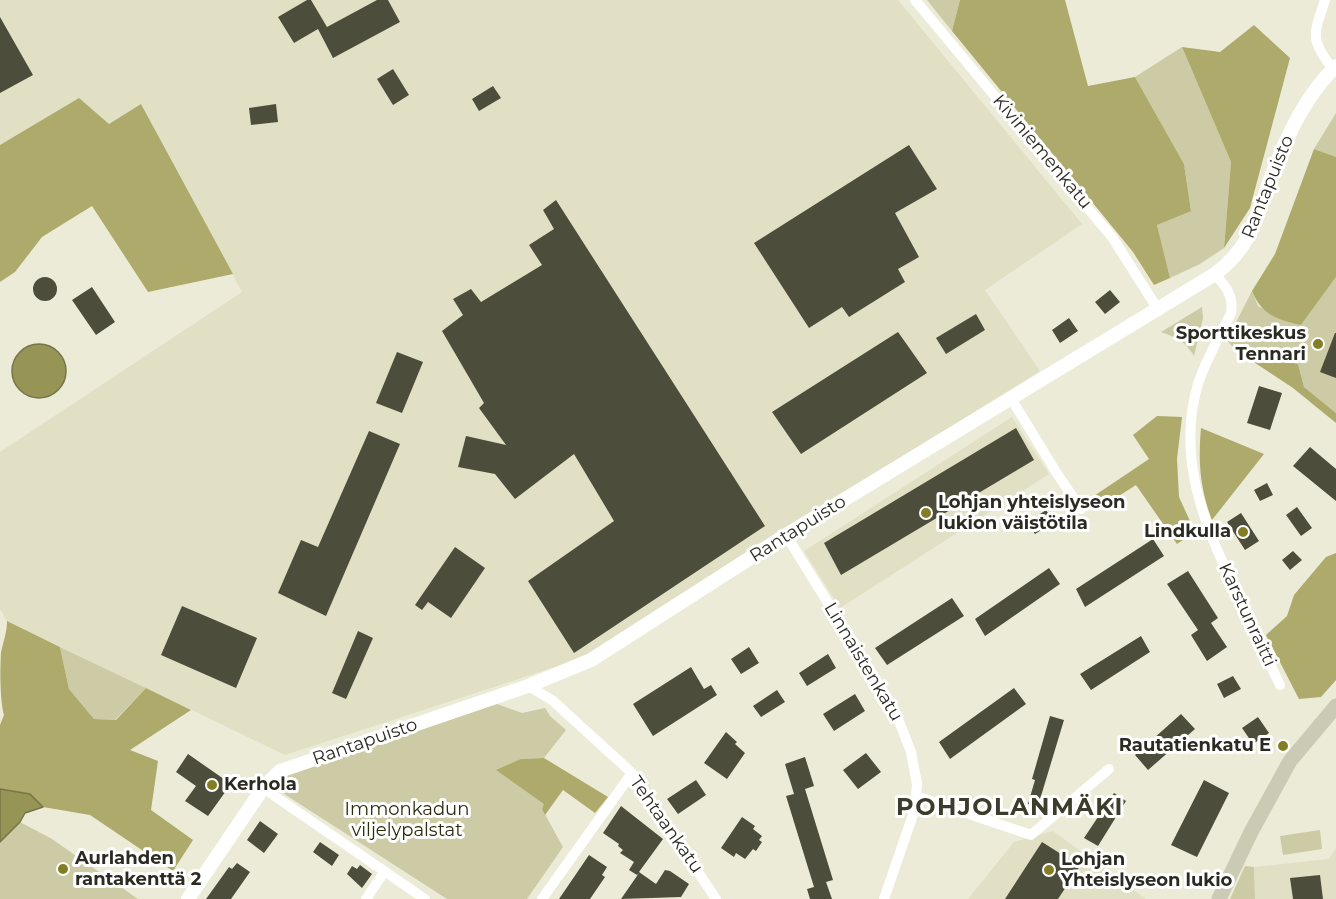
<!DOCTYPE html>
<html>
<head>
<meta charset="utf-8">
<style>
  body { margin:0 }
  canvas { display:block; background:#ebebd7 }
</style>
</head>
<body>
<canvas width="1336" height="899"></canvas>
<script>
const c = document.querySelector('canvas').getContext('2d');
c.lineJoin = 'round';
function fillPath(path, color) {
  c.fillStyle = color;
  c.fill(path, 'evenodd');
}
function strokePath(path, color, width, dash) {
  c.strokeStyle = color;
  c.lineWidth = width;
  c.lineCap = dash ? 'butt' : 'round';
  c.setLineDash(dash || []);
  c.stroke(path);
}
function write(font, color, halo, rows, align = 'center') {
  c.font = font + ' Montserrat,sans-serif';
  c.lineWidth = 6;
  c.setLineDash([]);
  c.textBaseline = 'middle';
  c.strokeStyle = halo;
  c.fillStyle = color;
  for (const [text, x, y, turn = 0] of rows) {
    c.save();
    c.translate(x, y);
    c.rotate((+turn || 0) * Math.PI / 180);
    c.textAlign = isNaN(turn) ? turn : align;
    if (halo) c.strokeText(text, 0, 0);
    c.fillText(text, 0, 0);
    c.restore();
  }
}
fillPath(new Path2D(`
  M0 0H898L1082 224 985 290 1040 371 580 659 285 755 7 621 0 609V452L242 292 141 104 109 124 79 99 0 145Z
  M1012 417 1049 474 840 608 804 551Z
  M1053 831 1146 899H968L1014 842Z
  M1336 848V899H1255L1254 867 1329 859Z`), '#e1e0c5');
fillPath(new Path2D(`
  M927 0H960L952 31Z
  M1182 47 1231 162 1224 248 1200 264 1170 278 1157 225 1191 210 1184 164 1135 77Z
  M1336 113V157L1314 149Z
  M1336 277V413L1304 387 1298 364 1234 349 1227 340 1252 291 1258 306 1301 325Z
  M1202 307 1203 318 1194 356C1186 342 1176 337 1161 332Z
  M60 647 146 688 115 720 94 719 69 689Z
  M497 704 522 713 545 708 550 716 566 730 544 758 521 759 545 805 542 809 563 847 527 899H447L275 788 281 778 297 770Z
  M20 822 52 839 138 899H0V842Z
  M1320 830 1322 849 1283 855 1280 836Z
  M1245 866 1254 867 1255 899H1230Z`), '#cccba5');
fillPath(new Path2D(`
  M960 0H1065L1088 86 1135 77 1184 164 1191 211 1157 225 1170 278 1154 285 1133 252 952 31Z
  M1254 25 1290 58 1250 208 1224 248 1231 162 1182 47 1220 52Z
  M79 98 109 124 141 104 233 274 148 292 92 206 42 237 15 272 0 282V145Z
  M1314 149 1336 157V277L1301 325C1277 320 1261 314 1252 291L1275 254Z
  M1234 349 1298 364 1304 387 1336 413V423L1293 388Z
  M1157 416 1182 417 1177 459 1179 497 1195 532 1177 544 1136 485 1095 511 1088 500 1149 459 1133 435Z
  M1201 428 1264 454 1212 520C1200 488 1198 462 1201 428Z
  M1336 553V680L1321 697 1299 699 1266 635 1287 616 1294 595 1326 557Z
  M7 621 60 647 69 689 94 719 116 720 146 688 191 710 130 750 158 761 151 810 193 840 173 871 90 815 43 807 30 794 0 789V725L4 715C0 699 0 670 1 653 3 642 7 633 7 621Z
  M544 758 608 797 595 813 563 790 545 815 542 809 544 804 496 770 521 759Z`), '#adaa6b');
const water = new Path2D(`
  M12 371a27 27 0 1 1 54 0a27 27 0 1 1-54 0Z
  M0 789 30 794 43 807 25 813 20 822 0 842Z`);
fillPath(water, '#979556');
strokePath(water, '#777547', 1.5);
fillPath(new Path2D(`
  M307 0H311L327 27 377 0H388L400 22 333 58 318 29 294 43 278 17Z
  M0 17 33 75 0 93Z
  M393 69 409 95 393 105 377 79Z
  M493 86 501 98 479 111 472 99Z
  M276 104 278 122 251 125 249 108Z
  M909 145 937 189 895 213 919 257 898 269 905 282 849 317 842 307 809 328 754 243Z
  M556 200 765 526 574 653 528 581 614 521 574 454 515 499 495 474 458 467 466 436 506 445 479 408 484 403 442 331 463 315 453 299 471 289 481 302 542 265 529 245 554 229 543 210Z
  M33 289a12 12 0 1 1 24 0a12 12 0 1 1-24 0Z
  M92 287 115 322 96 335 72 300Z
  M1110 290 1120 302 1105 314 1095 302Z
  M976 314 985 330 946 354 936 338Z
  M1069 318 1078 331 1060 343 1052 330Z
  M898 332 927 373 801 454 772 412Z
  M1335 333H1336V378L1320 372Z
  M397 352 423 362 402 413 376 403Z
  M1259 386 1282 393 1270 430 1247 423Z
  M1016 428 1034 460 841 575 824 543Z
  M369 431 400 444 326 616 278 593 301 540 318 547Z
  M1310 447 1336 469V501L1293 466Z
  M1267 483 1273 495 1260 501 1254 490Z
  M1297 507 1312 528 1301 536 1286 515Z
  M1046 510 1054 522 1035 534 1027 523Z
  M1241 513 1259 541 1245 550 1227 522Z
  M1153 539 1164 556 1085 607 1076 589Z
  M455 547 485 568 451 618 428 602 422 610 415 605Z
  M1293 551 1302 560 1290 570 1282 560Z
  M1049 568 1060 584 985 636 975 619Z
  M1188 571 1218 618 1211 623 1227 647 1207 661 1191 635 1198 630 1167 584Z
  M952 598 964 616 887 665 875 648Z
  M182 606 257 638 236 688 161 655Z
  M358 631 373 638 346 699 332 693Z
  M1141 636 1150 652 1091 690 1080 674Z
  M749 647 759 663 741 674 731 659Z
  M828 654 836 668 807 686 799 673Z
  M691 667 704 689 711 685 717 695 653 736 633 704Z
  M1233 676 1241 689 1224 698 1217 684Z
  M1014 688 1026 704 950 759 939 742Z
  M777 690 785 702 761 717 753 706Z
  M855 694 865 711 834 731 823 714Z
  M1181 714 1195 729 1148 770 1135 755Z
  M1050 716 1064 720 1038 806 1028 804 1035 780 1032 779Z
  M1258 717 1269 733 1253 744 1242 728Z
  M726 732 737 742 735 744 745 753 727 779 704 763Z
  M866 753 881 772 858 789 843 770Z
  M188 754 231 784 208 816 185 801 196 786 176 772Z
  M805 757 814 786 805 789 833 880 826 882 832 899H810L807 889 814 887 786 796 794 794 785 764Z
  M696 780 706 795 678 814 667 799Z
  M1204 780 1229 793 1197 857 1171 845Z
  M1114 793 1126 801 1098 846 1084 838Z
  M621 806 663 839 639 872 656 884 665 870 670 871 689 884 681 897 621 899 639 873 637 875 629 870 634 862 620 853 623 850 618 846 619 844 603 833Z
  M742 817 755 826 753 829 762 836 759 840 762 842 756 851 753 849 745 859 736 853 734 857 721 848Z
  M260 821 278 834 264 853 247 840Z
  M320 842 339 855 332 866 313 852Z
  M1042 842 1080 866 1058 899H1005Z
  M589 855 607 867 602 875 605 877 590 899H559Z
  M237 863 250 872 231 899H206L229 867 232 869Z
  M360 865 372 874 362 888 347 874 352 866 357 869Z
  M1320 875 1323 899H1293L1290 878Z`), '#4d4d3c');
strokePath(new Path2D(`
  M915 0 1112 237 1159 311
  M1325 0C1314 34 1309 39 1333 69
  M1215 274C1226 287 1234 296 1231 313 1220 336 1206 359 1198 384 1175 461 1207 530 1239 598 1253 627 1266 656 1280 685
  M1012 400 1056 472 1081 509
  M786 535 895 711 911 752 917 784 915 809 884 899
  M528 686 552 700 632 773 716 899
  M263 788 425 899
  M916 796 1031 835 1109 769
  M366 899 384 872
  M542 899 632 773`), '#fff', 10);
strokePath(new Path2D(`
  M188 899 263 788 280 771 528 686 591 660 786 535 1215 274C1256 244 1258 207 1276 164 1291 128 1308 93 1336 66`), '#fff', 14);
strokePath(new Path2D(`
  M1219 899 1251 832 1290 761 1336 706`), '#cbcab5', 15);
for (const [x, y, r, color] of [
  [1318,344,6,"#837e25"],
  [926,513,6,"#837e25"],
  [1243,532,6,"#837e25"],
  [1283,746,6,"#837e25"],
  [212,785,6,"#837e25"],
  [63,869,6,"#837e25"],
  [1049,870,6,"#837e25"]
]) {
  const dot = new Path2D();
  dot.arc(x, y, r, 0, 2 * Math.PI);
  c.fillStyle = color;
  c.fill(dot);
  strokePath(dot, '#fff', 2);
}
write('18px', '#2b2b23', '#fff', [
  ["Kiviniemenkatu",1042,152,50],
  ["Rantapuisto",1268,187,-68],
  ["Rantapuisto",798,529,-32],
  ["Karstunraitti",1247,615,65],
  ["Linnaistenkatu",863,662,59],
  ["Rantapuisto",365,742,-19],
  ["Tehtaankatu",666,825,55]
]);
write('bold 18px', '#2b2b23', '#fff', [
  ["Sporttikeskus",1306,334,"right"],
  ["Tennari",1306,355,"right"],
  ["Lohjan yhteislyseon",938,503],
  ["lukion väistötila",938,524],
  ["Lindkulla",1231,532,"right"],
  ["Rautatienkatu E",1271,746,"right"],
  ["Kerhola",224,785],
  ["Aurlahden",75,859],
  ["rantakenttä 2",75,880],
  ["Lohjan",1061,860],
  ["Yhteislyseon lukio",1061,881]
], 'left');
write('18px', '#2d2b0e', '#fff', [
  ["Immonkadun",407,810],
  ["viljelypalstat",407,831]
]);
c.letterSpacing = '1.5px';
write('bold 24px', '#3c3c2c', '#fff', [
  ["POHJOLANMÄKI",1010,808]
]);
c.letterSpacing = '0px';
</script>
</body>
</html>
